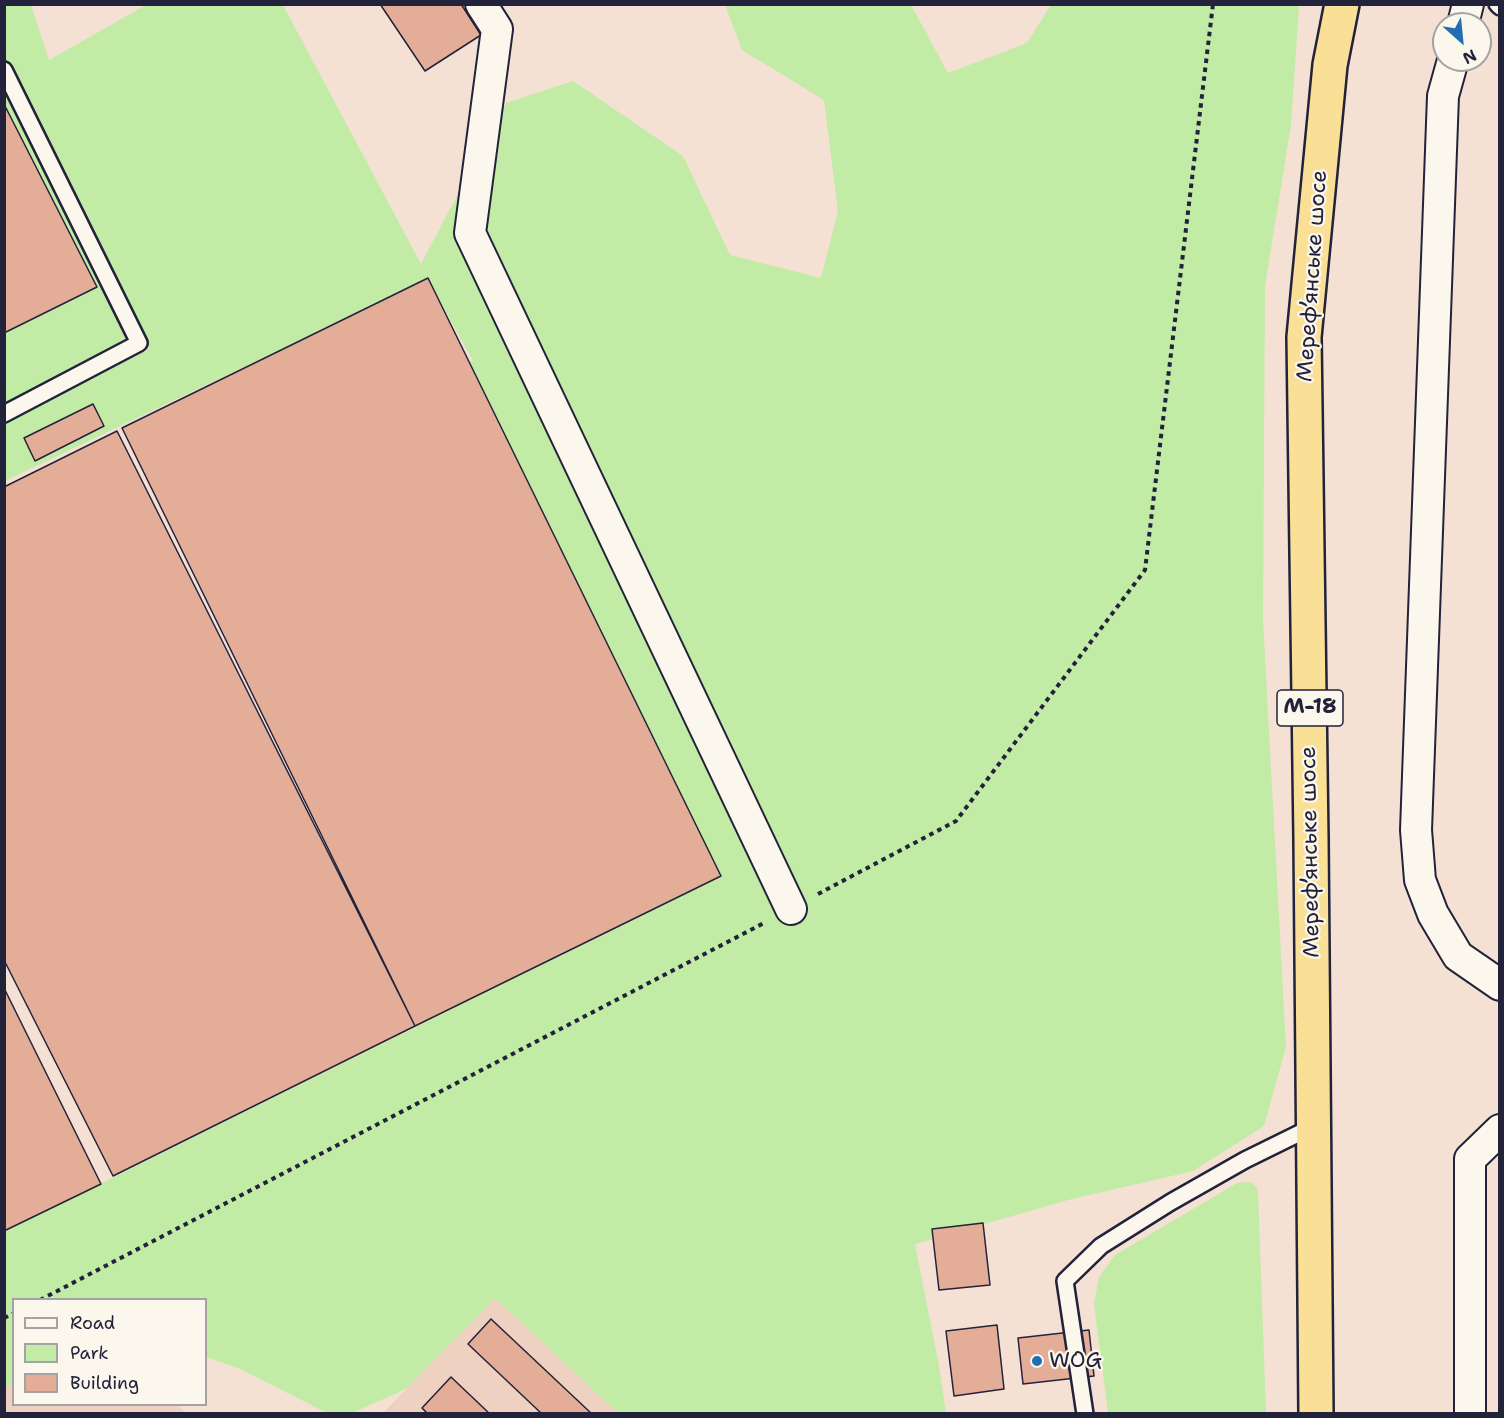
<!DOCTYPE html>
<html>
<head>
<meta charset="utf-8">
<style>
  body { margin:0 }
  #map { position:relative; width:1504px; height:1418px; overflow:hidden; background:#f4e1d3; font-family:"Shantell Sans",sans-serif }
  canvas { display:block }
  .frame { position:absolute; inset:0; border:6px solid #22223b; pointer-events:none }
  .legend { position:absolute; left:12px; top:1298px; width:195px; height:108px; box-sizing:border-box; background:#fbf7ec; border:2px solid #a4a2a5; margin:0; padding:8px 10px; list-style:none; font-size:18px; color:#22223b }
  .legend li { display:flex; align-items:center; gap:12px; height:30px }
  .legend b { width:30px; border:2px solid #a4a2a5 }
  .north { position:absolute; left:1432px; top:12px; width:60px; height:60px; box-sizing:border-box; background:#fbf7ec; border:2px solid #a4a2a5; border-radius:50%; rotate:153deg; font-size:16px; font-weight:700; line-height:24px; text-align:center; color:#22223b }
  .north::after { content:''; display:block; margin:auto; width:21px; height:27px; background:#1f6fb2; clip-path:polygon(50% 0,100% 100%,50% 72%,0 100%) }
</style>
</head>
<body>
<div id="map">
<canvas width="1504" height="1418"></canvas>
<div class="frame"></div>
<ul class="legend">
<li><b style="height:8px;background:#fbf7ec"></b>Road</li>
<li><b style="height:16px;background:#c2eba6"></b>Park</li>
<li><b style="height:16px;background:#e3ad98"></b>Building</li>
</ul>
<div class="north">N</div>
</div>
<script>
const c = document.querySelector('canvas').getContext('2d');
c.lineJoin = 'round';
function fillPath(path, color) {
  c.fillStyle = color;
  c.fill(path, 'evenodd');
}
function strokePath(path, color, width, dash) {
  c.strokeStyle = color;
  c.lineWidth = width;
  c.lineCap = dash ? 'butt' : 'round';
  c.setLineDash(dash || []);
  c.stroke(path);
}
function write(font, color, halo, rows, align = 'center') {
  c.font = font + ' "Shantell Sans",sans-serif';
  c.lineWidth = 4.5;
  c.setLineDash([]);
  c.textBaseline = 'middle';
  c.strokeStyle = halo;
  c.fillStyle = color;
  for (const [text, x, y, turn = 0] of rows) {
    c.save();
    c.translate(x, y);
    c.rotate((+turn || 0) * Math.PI / 180);
    c.textAlign = isNaN(turn) ? turn : align;
    if (halo) c.strokeText(text, 0, 0);
    c.fillText(text, 0, 0);
    c.restore();
  }
}
fillPath(new Path2D(`
  M495 1298 618 1413 382 1414Z
  M13 1382 14 1404 178 1405 185 1413H5L4 1386Z`), '#efd1c1');
fillPath(new Path2D(`
  M5 5H31L49 60 146 5H283L421 264 506 103 573 81 683 156 730 255 821 278 838 211 824 100 742 50 725 5H911L948 73 1027 43 1051 5H1299L1291 125 1265 286 1263 620 1286 1047 1264 1126 1193 1171 1068 1200 915 1244 939 1366 946 1413H618L495 1298 406 1389 352 1413H327L238 1368 206 1357V1300H14L13 1383 5 1387V1231L720 876 469 361H473L428 279 5 481Z
  M1250 1182 1256 1186 1258 1192 1266 1413H1108L1094 1304 1099 1277 1115 1255 1237 1183Z`), '#c2eba6');
const building = new Path2D(`
  M380 4H461L481 35 425 71Z
  M4 104 97 287 4 333Z
  M428 278 721 876 415 1026 122 428Z
  M93 404 104 426 35 461 24 438Z
  M117 431 415 1026 113 1176 4 960V487Z
  M4 988 101 1184 4 1231Z
  M983 1223 990 1285 939 1290 932 1229Z
  M491 1319 592 1414H542L468 1344Z
  M997 1325 1004 1389 954 1396 946 1331Z
  M1089 1330 1094 1376 1023 1384 1018 1338Z
  M451 1377 490 1414H428L422 1408Z`);
fillPath(building, '#e3ad98');
strokePath(building, '#22223b', 1.5);
const service = new Path2D(`
  M1497 4 1500 7
  M4 70 139 343 4 414
  M1085 1414 1065 1281 1101 1246 1171 1202 1245 1160 1314 1126`);
const minor = new Path2D(`
  M481 4 497 29 470 233 791 909
  M1463 24 1468 4
  M1453 60 1443 96 1416 830 1420 880 1433 914 1458 956 1500 985
  M1470 1414V1159L1500 1130`);
const trunk = new Path2D(`
  M1316 1414 1311 839 1304 337 1330 65 1342 4`);
strokePath(service, '#22223b', 20);
strokePath(minor, '#22223b', 34);
strokePath(trunk, '#22223b', 38);
strokePath(new Path2D(`
  M818 894 956 821 1145 570 1213 4
  M40 1300 764 923
  M4 1318 14 1313`), '#22223b', 4, [4.5, 4.5]);
strokePath(service, '#fbf7ec', 15);
strokePath(minor, '#fbf7ec', 30);
strokePath(trunk, '#fadf96', 33);
for (const [x, y, r, color] of [
  [1037,1361,6,"#1f6fb2"]
]) {
  const dot = new Path2D();
  dot.arc(x, y, r, 0, 2 * Math.PI);
  c.fillStyle = color;
  c.fill(dot);
  strokePath(dot, '#fbf7ec', 2);
}
for (const [x, y, w] of [
  [1310,708,66]
]) {
  const box = new Path2D();
  box.roundRect(x - w / 2, y - 18, w, 36, 4.5);
  c.fillStyle = '#fbf7ec';
  c.fill(box);
  strokePath(box, '#22223b', 1.5);
}
write('bold 21px', '#22223b', null, [
  ["М-18",1310,708]
]);
write('22px', '#22223b', '#fbf7ec', [
  ["Мереф’янське шосе",1313,276,-86],
  ["Мереф’янське шосе",1311,852,-91]
]);
write('22px', '#22223b', '#fbf7ec', [
  ["WOG",1049,1361]
], 'left');
</script>
</body>
</html>
